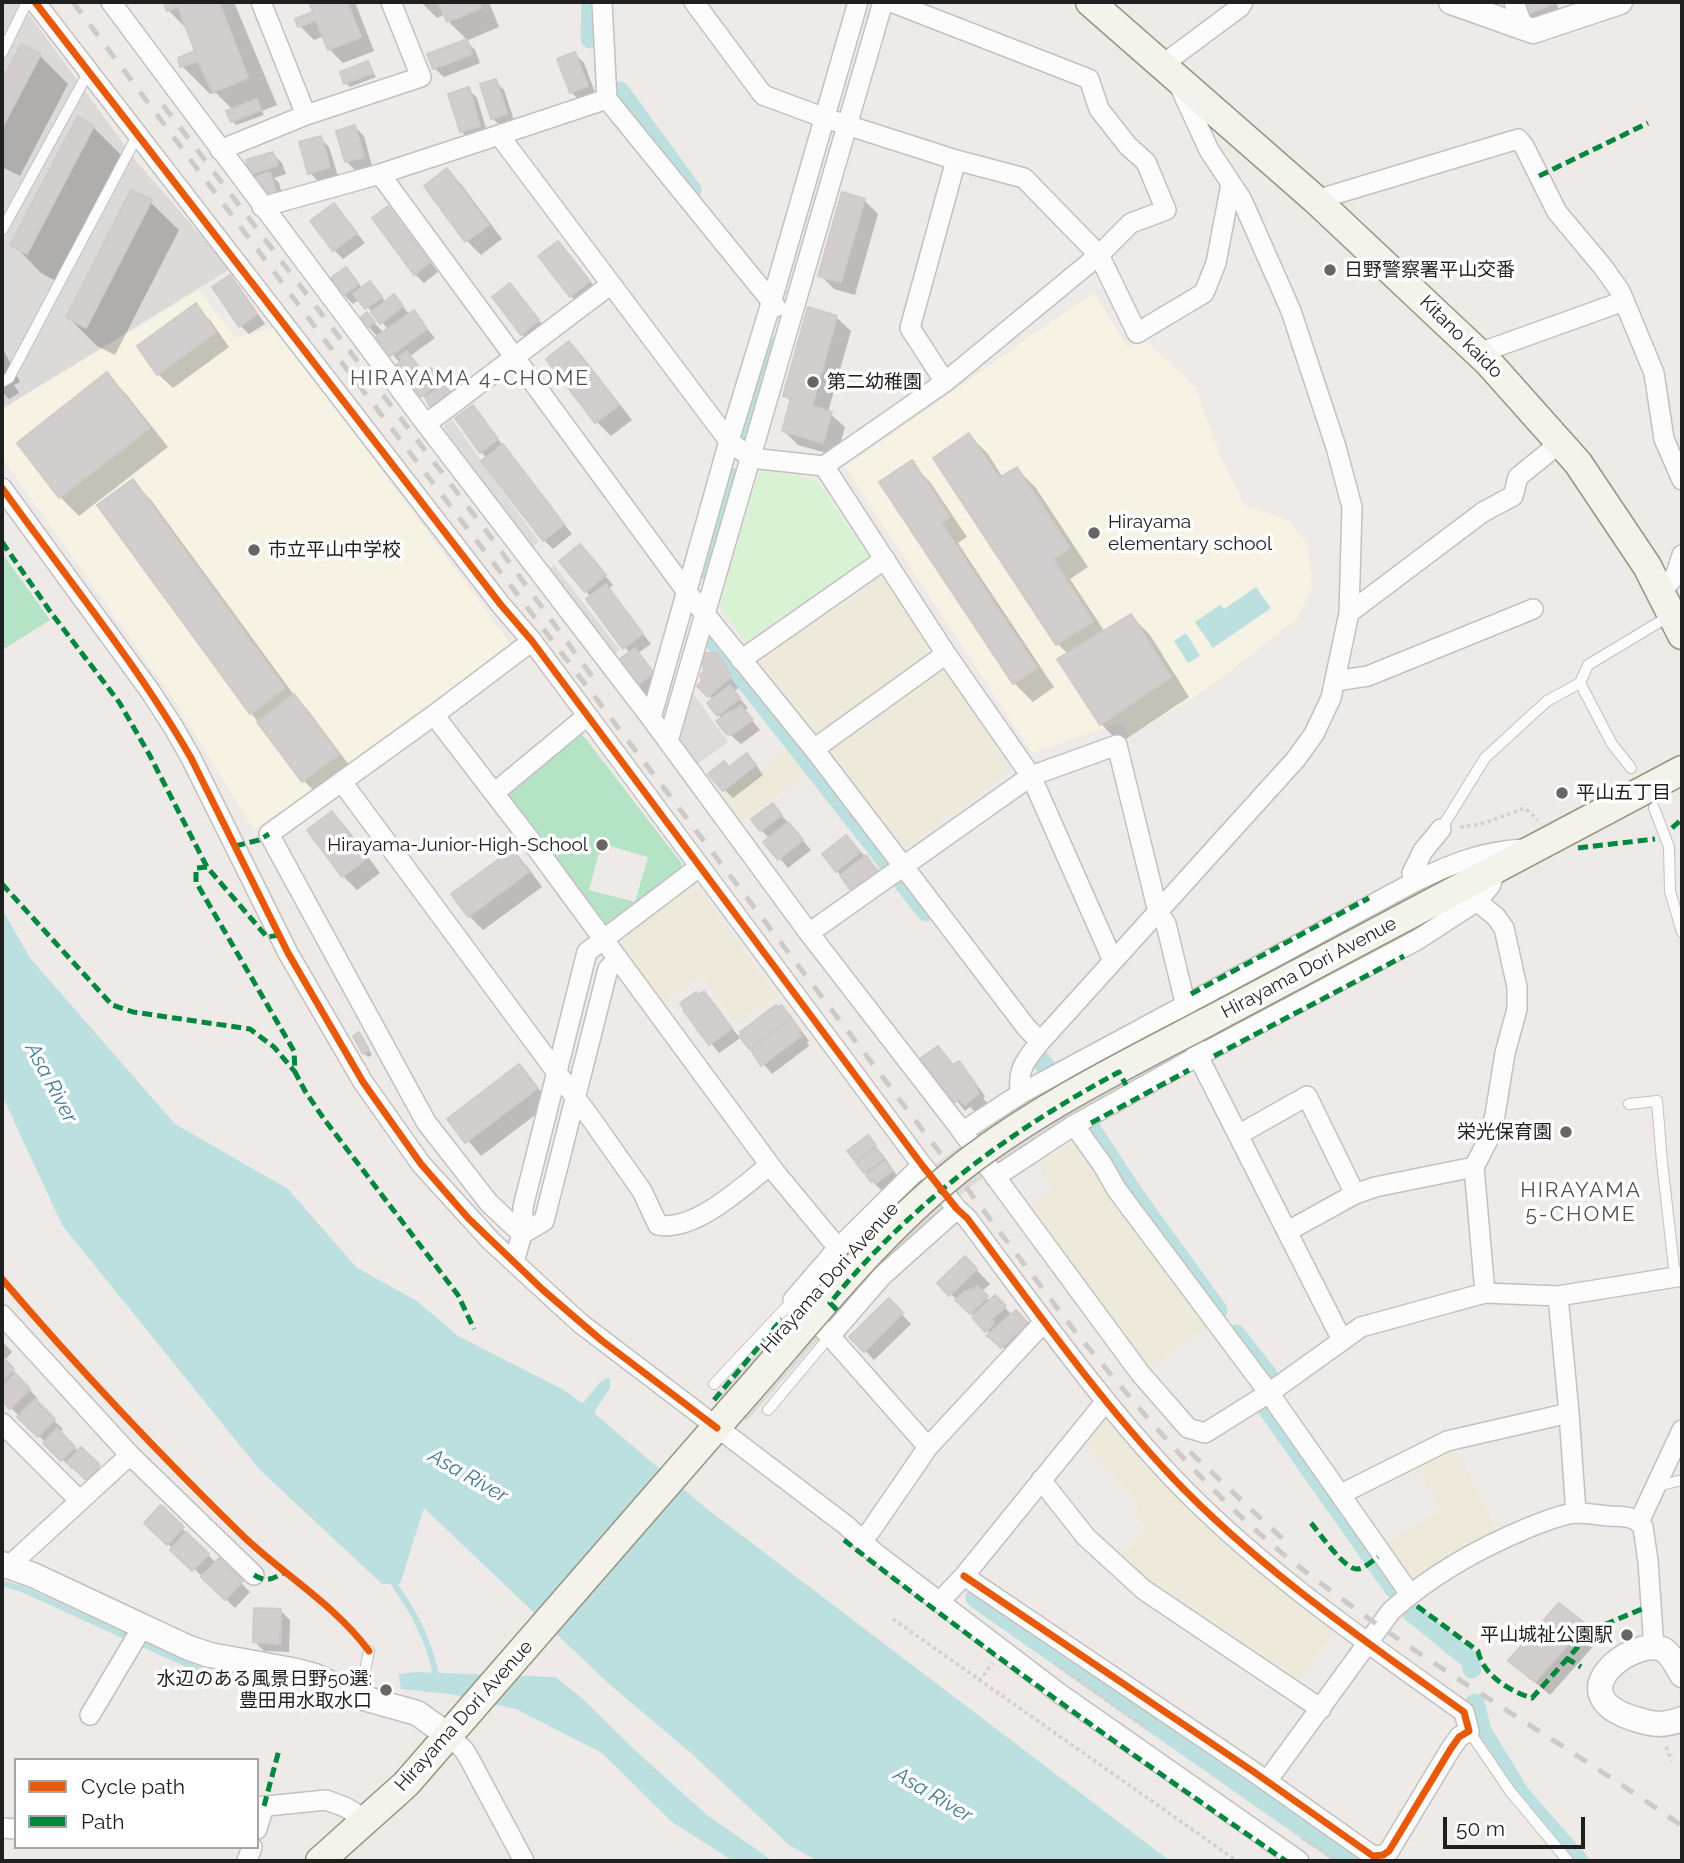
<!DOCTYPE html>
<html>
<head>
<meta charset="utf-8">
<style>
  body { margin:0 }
  #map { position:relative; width:1684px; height:1863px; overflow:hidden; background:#edeae8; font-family:Raleway,sans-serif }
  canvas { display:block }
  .frame { position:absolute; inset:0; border:4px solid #1f1f1f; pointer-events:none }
  .legend { position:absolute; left:14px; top:1758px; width:245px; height:91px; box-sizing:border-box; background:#fff; border:2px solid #a5a5a5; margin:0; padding:9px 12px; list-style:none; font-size:21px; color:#1f1f1f }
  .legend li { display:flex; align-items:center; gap:14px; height:35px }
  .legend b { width:35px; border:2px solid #a5a5a5 }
  .scale { position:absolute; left:1443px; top:1817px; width:142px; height:32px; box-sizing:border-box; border:4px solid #1f1f1f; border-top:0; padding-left:9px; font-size:21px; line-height:24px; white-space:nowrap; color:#1f1f1f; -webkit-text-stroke:5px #fff; paint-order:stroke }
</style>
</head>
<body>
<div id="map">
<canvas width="1684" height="1863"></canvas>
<div class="frame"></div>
<ul class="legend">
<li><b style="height:9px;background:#e8590c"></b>Cycle path</li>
<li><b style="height:9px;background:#00873e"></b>Path</li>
</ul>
<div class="scale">50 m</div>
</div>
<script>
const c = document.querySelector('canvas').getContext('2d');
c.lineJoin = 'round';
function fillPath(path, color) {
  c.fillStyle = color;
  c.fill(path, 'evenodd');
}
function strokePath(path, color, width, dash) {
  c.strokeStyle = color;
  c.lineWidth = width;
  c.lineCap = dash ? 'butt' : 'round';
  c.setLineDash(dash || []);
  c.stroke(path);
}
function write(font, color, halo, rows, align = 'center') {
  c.font = font + ' Raleway,"Noto Sans JP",sans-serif';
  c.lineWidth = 7;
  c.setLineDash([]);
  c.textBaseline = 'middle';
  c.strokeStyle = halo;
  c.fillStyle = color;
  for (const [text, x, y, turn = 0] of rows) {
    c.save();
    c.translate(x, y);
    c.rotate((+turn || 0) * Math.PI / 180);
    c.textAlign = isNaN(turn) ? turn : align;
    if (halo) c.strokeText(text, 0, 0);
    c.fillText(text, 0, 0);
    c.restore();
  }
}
fillPath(new Path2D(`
  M2 2H20L136 161 230 269 2 409Z`), '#dcdad9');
fillPath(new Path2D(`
  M199 290 236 338 274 327 509 641 507 651 254 830 172 697 2 458V409Z
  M1094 292 1128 348 1144 338 1195 387 1220 455 1244 504 1290 521 1308 545 1312 586 1298 618 1204 691 1129 736 1123 722 1032 753 845 467Z`), '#f6f2e4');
fillPath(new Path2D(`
  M883 572 935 650 816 736 757 658Z
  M945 666 1010 767 1009 773 906 848 900 846 829 749Z
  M786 750 805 774 741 824 721 796Z
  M688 885H697L776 995 736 1023 702 976 662 1004 621 948 625 934Z
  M1074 1141 1079 1145 1109 1195 1207 1327 1151 1367 1142 1362 1028 1208 1053 1190 1038 1164Z
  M1102 1418H1111L1335 1629 1296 1684 1152 1587 1119 1559 1147 1528 1133 1514 1140 1506 1083 1440Z
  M1455 1449 1498 1530 1438 1562 1418 1577 1407 1575 1386 1543 1442 1510 1415 1464Z`), '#eeeadb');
fillPath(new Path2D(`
  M760 468 817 481 871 560 747 645 719 606Z`), '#daf2d4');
fillPath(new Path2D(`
  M2 553 50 620 2 650Z
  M582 734 682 864 679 870 608 923 603 924 506 797 507 791 575 735ZM606 845 648 857 635 902 589 890 598 856Z`), '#b4e3c6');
fillPath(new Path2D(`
  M452 419 479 458 539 542 531 547 444 432 445 424Z
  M554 565 620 650 613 655 547 571Z
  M693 693 728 742 695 766 680 745 679 733Z
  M1198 1006 1216 1039 987 1174 942 1210 868 1282 747 1421 719 1396 836 1262 937 1163 1012 1109Z`), '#dddcdb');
fillPath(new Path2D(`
  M1256 587 1271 608 1213 648 1195 622 1220 605 1224 609Z
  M1186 633 1200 656 1188 663 1174 641Z
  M2 909 30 958 175 1124 288 1189 357 1268 417 1301 458 1336 564 1390 580 1402H584L601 1381 608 1378 610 1379V1388L595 1411V1414L707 1509 1170 1861H818L789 1845 692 1754 608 1683 424 1508 400 1584H382L259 1469 62 1225 2 1095Z
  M415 1672 555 1677 582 1698 638 1753 707 1815 773 1861H733L672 1822 602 1753 516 1709 449 1694 401 1689 399 1674Z`), '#bce0e0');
fillPath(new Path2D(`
  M164 2H234L277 105 262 111 264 115 236 125 232 121 233 110 216 93 210 94 182 66 197 52 189 31 168 10Z
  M311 2H355L374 51 343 63 329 49 324 36 314 40 300 26 316 13Z
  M421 2H489L499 27 466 41 475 50 480 63 444 77 434 68 429 55 467 40 448 21 445 14 437 18Z
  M1520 2H1556L1560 13 1534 23 1525 14Z
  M22 46 39 55 68 84 20 176 2 167V84Z
  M575 54 584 63 596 95 580 101 571 92Z
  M368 63 376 77 350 87 346 83Z
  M495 81 504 90 515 123 502 127 492 118Z
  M468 89 477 98 488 135 470 140 461 131Z
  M93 127 122 156 56 281 41 273 13 244Z
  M355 127 364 136 372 166 355 170 346 161Z
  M320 138 329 147 338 176 319 182 310 173Z
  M273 154 282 163 286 174 274 178 279 183 284 202 269 195 252 173Z
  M447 170 461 184 502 239 481 255 467 241 426 186Z
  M864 200 878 214 855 295 834 289 820 275Z
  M150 202 179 230 115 355 97 346 68 317Z
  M334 205 365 243 343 259 334 250Z
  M388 208 438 272 424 283 415 274Z
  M567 252 598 291 580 305 571 296Z
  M230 277 239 286 265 324 249 334 240 325Z
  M334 278H354L363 289 378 293 386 302 394 296 410 315 413 312 435 338 410 356 425 374 431 370 454 395 431 405 406 377 401 364 368 326 367 315 385 334 389 330 360 299 353 304 344 295Z
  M510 285 547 330 531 343 522 334Z
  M195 306 210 320 229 347 173 388 158 374Z
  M836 317 851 331 828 412 845 427 837 456 798 445 784 431 792 402 785 396Z
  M569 343 583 357 632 420 611 436 597 422 548 359Z
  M2 347 20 382 14 385 19 393 9 399 2 392Z
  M107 375 126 394 168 447 79 516 60 497 19 443Z
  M473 407 572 534 553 549 544 540 481 451Z
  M969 435 988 454 1003 478 1017 469 1036 488 1088 567 1070 579 1105 632 1131 616 1150 635 1189 697 1120 743 1101 724 1068 654 1058 644 935 458Z
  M911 463 930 482 967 537 958 543 1054 687 1033 702 1014 683Z
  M132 481 151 500 297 699 308 710 352 769 318 795 304 781 251 713Z
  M580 546 613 585 608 589 651 644 638 653 661 683 646 694 637 685 630 654 586 591Z
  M716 655 726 664 740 686 734 692 748 708 744 711 760 730 741 744 728 733 722 719 710 704 714 701 700 686Z
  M756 765 763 775 733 798 724 789 730 769Z
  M773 805 811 850 788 868 766 842 770 839 761 830Z
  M332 813 346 827 380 873 357 890 343 876 309 831Z
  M846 837 875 866 886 882 853 891 837 871Z
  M513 852 527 866 542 887 483 930 469 916Z
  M704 993 740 1038 719 1053 685 1011Z
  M790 1016 809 1041 807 1043 809 1046 772 1074 750 1048Z
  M359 1034 372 1055 368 1057 364 1053Z
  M938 1048 954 1066 959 1063 968 1073 985 1096 983 1098 987 1103 975 1112 970 1107 965 1111 933 1071 920 1061Z
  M519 1066 551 1103 481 1156 450 1119Z
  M868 1138 883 1155 900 1180 886 1191 884 1188 881 1190 872 1181 856 1160Z
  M965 1258 990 1284 981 1292 991 1302 995 1297 1012 1315 1016 1312 1036 1333 1011 1356 975 1317 939 1283Z
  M889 1301 911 1324 874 1360 852 1337Z
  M2 1341 12 1352 4 1361 38 1399 35 1402 63 1429 59 1433 79 1452 81 1450 108 1476 96 1488 74 1466 72 1469 2 1399Z
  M161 1507 216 1563 219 1561 250 1592 235 1608 146 1523Z
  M280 1610 290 1620 289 1652 264 1651 255 1642Z
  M1585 1626 1599 1640 1550 1695 1510 1661Z`), '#0003');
strokePath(new Path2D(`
  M390 1578C415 1614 427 1635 437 1678
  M2 1583 22 1589C59 1606 97 1623 134 1640 184 1663 234 1689 291 1688`), '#bce0e0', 6);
strokePath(new Path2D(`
  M590 39 591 2
  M620 91 692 190
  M744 435 769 347
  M705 570 732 477
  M712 639 926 912
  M1038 1057 1047 1068
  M1090 1127 1134 1194 1218 1310
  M1236 1334 1268 1375
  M1266 1407 1394 1589
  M975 1598 1350 1861
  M1411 1612 1471 1661 1472 1669
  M1475 1703 1482 1731 1521 1795 1579 1861`), '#bce0e0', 19);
const building = new Path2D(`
  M163 2H219L248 78 213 92 198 61 180 67 178 58 195 51 178 7 167 11Z
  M309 2H347L361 37 328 50 316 20 298 27 295 19 313 12Z
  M438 2H479L481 8 447 22Z
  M1519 2H1552L1553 4 1524 15Z
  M467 39 472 54 433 69 427 54Z
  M21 44 41 54 2 128V81Z
  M575 52 588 86 570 93 557 59Z
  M368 61 373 73 344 84 340 72Z
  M496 79 507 114 491 119 480 84Z
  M469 87 480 126 460 132 448 94Z
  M257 99 261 110 231 122 226 111Z
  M78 116 94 126 27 254 10 245Z
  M355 125 364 157 345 162 336 131Z
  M321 136 330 167 308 174 299 142Z
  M273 152 278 165 250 174 246 160Z
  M447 168 489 225 465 242 424 186Z
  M270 172 276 192 271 195 269 192 266 193 263 186H258L255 177Z
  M131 190 152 200 86 328 66 317Z
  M842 192 865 199 841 282 818 276Z
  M334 203 357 233 333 251 310 221Z
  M388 206 430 262 414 275 372 218Z
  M558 241 590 281 570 297 538 256Z
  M346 267 359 284 342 296 331 278Z
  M230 275 257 314 239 327 212 287Z
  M370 281 382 297 365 309 353 294Z
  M510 283 539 320 521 335 492 297Z
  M394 294 403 306 380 324 371 312Z
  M196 303 216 332 157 375 137 346Z
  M808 307 837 316 812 406 832 412 823 443 782 431 791 398 783 396Z
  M414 310 427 329 390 356 376 337Z
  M367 312 375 322 367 328 360 318Z
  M569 341 619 405 595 423 546 359Z
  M407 351 419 367 405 378 395 366 402 360 399 357Z
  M431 368 441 381 420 397 412 388 418 383 415 379Z
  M107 372 150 428 59 498 17 443Z
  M445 384 452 396 431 409 425 397Z
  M473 405 498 439 480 453 455 418Z
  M969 433 999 478 1017 467 1070 548 1053 559 1093 621 1056 645 933 458Z
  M503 444 564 524 543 541 481 461Z
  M912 460 950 517 941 523 1037 668 1013 684 879 482Z
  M133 479 285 688 250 714 97 505Z
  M580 544 606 575 585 592 559 561Z
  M606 584 643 634 623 649 586 599Z
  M1131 614 1171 677 1100 725 1057 659Z
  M635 648 654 673 636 686 617 661Z
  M704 653H717L732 676 708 697 697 686 702 681 700 676 704 670 702 664Z
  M730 685 740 698 717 716 707 703Z
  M294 694 339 754 302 782 257 722Z
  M741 705 753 720 731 735 726 734 716 721 730 711 732 712Z
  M747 753 756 765 723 791 708 774 724 761 729 767Z
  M773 803 782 815 760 831 751 819Z
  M332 811 368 858 342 877 307 830Z
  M788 822 803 840 778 860 763 842Z
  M846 835 860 852 836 872 822 854Z
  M513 849 529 872 468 917 451 894Z
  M866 855 878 872 852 892 840 875Z
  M704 991 732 1028 709 1045 683 1010 684 1009 680 1003 696 992 698 995Z
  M776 1005 778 1007 781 1005 791 1017 749 1049 739 1036 742 1034 740 1032Z
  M792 1019 801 1031 799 1033 801 1036 761 1066 751 1050Z
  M359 1032 369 1050 363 1054 353 1036Z
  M938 1046 953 1065 959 1061 977 1086 975 1088 979 1093 965 1105 959 1099 954 1103 924 1062 921 1064 918 1060Z
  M519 1064 538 1088 465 1143 447 1119Z
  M868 1135 876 1145 855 1161 847 1151Z
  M876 1148 884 1158 864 1173 856 1163Z
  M885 1161 892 1171 876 1183 874 1180 871 1182 866 1175Z
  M965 1256 977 1269 949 1296 937 1283Z
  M977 1286 988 1296 970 1314 955 1300 965 1291 966 1292 970 1289 972 1291Z
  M995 1295 1006 1306 991 1320 994 1323 985 1332 972 1317Z
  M889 1298 903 1313 864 1352 849 1337Z
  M1016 1310 1028 1323 1001 1348 989 1337 986 1336Z
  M2 1356 14 1369 2 1381Z
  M15 1373 30 1389 10 1409 2 1401V1387Z
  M35 1399 55 1419 38 1437 17 1417Z
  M57 1428 75 1447 61 1461 43 1443Z
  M81 1447 100 1465 86 1480 67 1462Z
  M161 1505 184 1527 167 1545 144 1523Z
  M186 1532 209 1554 192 1571 170 1550Z
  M219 1558 243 1581 225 1600 201 1577Z
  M1559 1603 1586 1624 1535 1682 1508 1661Z
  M254 1608 281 1609 280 1644 253 1642Z`);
fillPath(building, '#d2cecd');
strokePath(building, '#d0cbc9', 2);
const service = new Path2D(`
  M2 53 27 2
  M2 230 88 73
  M2 382 9 378 137 136
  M1631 768 1612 744 1580 683 1588 665 1671 615
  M1654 808 1669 847 1670 891 1682 932
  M1441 829 1485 758 1547 701 1580 683
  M1629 1104 1657 1101 1662 1162 1675 1276
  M714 1384 793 1300
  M768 1410 830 1336
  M1658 1486 1682 1480
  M360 1696 369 1651
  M1469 1731 1510 1791 1568 1861`);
const minor = new Path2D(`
  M35 2 501 605 532 641 922 1165 957 1209 967 1218C1033 1306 1096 1396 1171 1476 1257 1567 1362 1639 1464 1712L1469 1731 1459 1737 1450 1750 1389 1851 1383 1855 1373 1856 1254 1772 964 1576
  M111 2 426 424 651 718 809 933 955 1122 1140 1373 1188 1428 1205 1433 1269 1393 1361 1327 1485 1293 1558 1296 1682 1276
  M261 2 306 115
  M602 2 607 99 776 307
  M694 2 763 95 825 118 956 160 1024 178 1099 255 1137 333 1204 293 1216 263 1231 184
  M1514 2 1524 29
  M1162 65 1240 7 1243 2
  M607 99 499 135 729 441 751 458 824 466 946 654 1031 776 1113 961
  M220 150 306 115 421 77 391 2
  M380 174 499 135
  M1316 200 1518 139 1524 146 1557 212 1603 267 1620 291 1654 373 1664 439 1682 480
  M262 207 380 174 687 592 814 749 1026 1027 1040 1042
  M1479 353 1624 301
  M945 382 910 328 956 160
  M426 424 610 285
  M824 466 945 382 1099 255 1131 223 1166 210 1146 162 1128 146 1099 109 1089 79 891 2
  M2 488 150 691 174 728 191 758 288 953 363 1082 421 1164 491 1241 580 1323 847 1526 874 1552 1059 1693 1299 1861
  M1661 593 1676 574 1682 555
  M1349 613 1483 512 1513 496 1518 477 1561 442
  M741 660 885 559
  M1335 681 1368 676 1533 609
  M434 715 537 849 775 1172 838 1248
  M651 718 729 441 772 300 858 2
  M668 741 883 2
  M814 749 946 654
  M342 782 592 1120 642 1191 658 1225C695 1232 742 1187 770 1165
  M494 793 587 716
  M1416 881 1412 873 1423 851 1441 829
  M1477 901 1496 917 1504 928 1517 987V1009L1505 1053 1495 1115 1488 1140 1474 1167 1485 1293
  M809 933 1031 776 1117 745 1158 912 1166 924 1198 1056 1342 1340
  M1020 1094C1018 1068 1024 1062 1040 1042L1296 759 1314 734 1331 698 1349 613 1352 507 1336 447 1291 311 1242 200 1209 150 1178 83
  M1074 1125 1102 1164 1117 1190 1269 1393 1410 1594
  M962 1132 1020 1094 1416 881C1453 863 1481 852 1523 849
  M1238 1135 1307 1096 1355 1194
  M922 1165 838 1248 793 1300 830 1336 928 1447
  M995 1177 1074 1125 1198 1056 1417 940 1477 901 1490 886 1497 868
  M1288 1231 1355 1194 1375 1187 1474 1167
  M522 1234 489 1203 426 1122 269 834 434 715 532 641
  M522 1234 544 1221 608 969 617 959
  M514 1262 522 1234 523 1207 587 952 699 867
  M1558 1296 1569 1413
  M2 1315 130 1455 254 1575
  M830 1336 882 1276 957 1209
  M2 1423 80 1501
  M1041 1480 1086 1537 1144 1590 1321 1709
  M1341 1494 1447 1441 1569 1413 1576 1513
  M1639 1522 1682 1430
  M861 1540 871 1530 928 1447 1044 1322
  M9 1566 130 1455
  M940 1601 964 1576 1106 1401
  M90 1715 143 1626
  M449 1736 464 1750 470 1760 524 1861
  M1267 1781 1391 1611C1432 1574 1479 1548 1530 1527 1544 1522 1560 1514 1576 1513 1587 1513 1598 1515 1609 1516 1622 1517 1635 1515 1643 1527L1648 1561 1654 1648
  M257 1807 326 1800 345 1807 367 1820
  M2 1828 16 1829
  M257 1829 264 1806
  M247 1861 252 1847`);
const tertiary = new Path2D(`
  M1451 2 1533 31 1620 2
  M2 1564 33 1575 189 1648 210 1655 297 1671 315 1676 360 1697 417 1713 449 1736
  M1682 1675C1677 1667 1671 1653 1662 1649 1634 1637 1555 1694 1635 1719 1654 1725 1664 1726 1682 1719`);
const secondary = new Path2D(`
  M1090 2 1316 200 1488 362 1578 463 1647 566 1682 635
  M1207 1022 1682 770
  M320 1861 406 1784 733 1408`);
strokePath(service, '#c3c1c0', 12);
strokePath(minor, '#c3c1c0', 22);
strokePath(tertiary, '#c3c1c0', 27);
strokePath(secondary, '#979480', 31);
strokePath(new Path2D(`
  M1460 827C1487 825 1501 816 1525 808L1538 820
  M893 1619 1237 1861
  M1054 1663 1147 1729
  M979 1681 993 1663
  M1666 1747 1672 1761
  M1302 1838 1338 1861`), '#dacbcc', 3.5, [3.5, 3.5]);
strokePath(service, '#fcfcfc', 10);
strokePath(minor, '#fcfcfc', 19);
strokePath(tertiary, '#fcfcfc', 24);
strokePath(secondary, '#f3f2eb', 28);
strokePath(new Path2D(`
  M73 2 324 339 1074 1330C1141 1411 1209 1495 1292 1561 1415 1659 1554 1736 1682 1826
  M163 105 490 536 594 679
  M1190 1452 1287 1543`), '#cbcbca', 5, [14, 14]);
const secondaryBridge = new Path2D(`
  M733 1408C808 1324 878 1231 968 1162 1042 1106 1125 1065 1207 1022`);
strokePath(secondaryBridge, '#979480', 31, []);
strokePath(secondaryBridge, '#f3f2eb', 28);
strokePath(new Path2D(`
  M1539 176 1648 123
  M2 542 52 614 119 702 149 754 207 867 267 937 280 935
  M1672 828 1682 819
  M235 846 259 840 269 834
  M1578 848 1655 839
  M207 867 196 868V882L294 1051 295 1072 305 1091 324 1119 458 1295 474 1329
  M2 884 112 1005 133 1012 250 1029 274 1047 295 1072
  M1191 994 1369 898
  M1214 1056 1404 956
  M1091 1123 1189 1070
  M817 1291 820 1294
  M837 1310 830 1303C909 1205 1009 1131 1119 1072L1126 1085
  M714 1400 782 1319
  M1311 1523C1319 1532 1345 1571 1358 1569 1365 1568 1372 1561 1378 1557
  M844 1540C987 1652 1136 1758 1286 1861
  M254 1575C267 1583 272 1579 285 1572
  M1417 1606 1478 1651C1483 1675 1509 1691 1532 1698L1594 1629 1642 1609
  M1566 1658 1581 1667
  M264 1806 279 1750`), '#00873e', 5, [10, 5]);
strokePath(new Path2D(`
  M35 2 501 605 532 641 922 1165 957 1209 967 1218C1033 1306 1096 1396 1171 1476 1257 1567 1362 1639 1464 1712L1469 1731 1459 1737 1450 1750 1389 1851 1383 1855 1373 1856 1254 1772 964 1576
  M2 488C66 577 137 664 191 758L288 953 363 1082 421 1164 468 1218 543 1290 601 1340 717 1428
  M2 1279C78 1368 159 1454 243 1536 284 1575 335 1605 369 1651`), '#e8590c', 7);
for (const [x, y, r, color] of [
  [1330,270,7,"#676665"],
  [813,382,7,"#676665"],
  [1094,533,7,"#676665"],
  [254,550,7,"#676665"],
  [1562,793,7,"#676665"],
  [602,845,7,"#676665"],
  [1566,1132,7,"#676665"],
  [1627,1635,7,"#676665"],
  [386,1690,7,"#676665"]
]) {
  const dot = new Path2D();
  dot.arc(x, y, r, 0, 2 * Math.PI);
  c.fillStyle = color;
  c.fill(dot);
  strokePath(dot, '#fff', 2.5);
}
write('19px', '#1f1f1f', '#fff', [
  ["日野警察署平山交番",1344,270],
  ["第二幼稚園",827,382],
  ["Hirayama",1108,522],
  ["elementary school",1108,544],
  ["市立平山中学校",268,550],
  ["平山五丁目",1576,793],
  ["Hirayama-Junior-High-School",588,845,"right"],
  ["栄光保育園",1552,1132,"right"],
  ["平山城祉公園駅",1613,1635,"right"],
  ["水辺のある風景日野50選:",372,1679,"right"],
  ["豊田用水取水口",372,1701,"right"]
], 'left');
write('19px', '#1f1f1f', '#fff', [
  ["Kitano kaido",1461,337,45],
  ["Hirayama Dori Avenue",1309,968,-28],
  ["Hirayama Dori Avenue",830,1278,-48],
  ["Hirayama Dori Avenue",464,1716,-48]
]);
c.letterSpacing = '2px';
write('21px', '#525252', '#fff', [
  ["HIRAYAMA 4-CHOME",470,379],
  ["HIRAYAMA",1581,1191],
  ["5-CHOME",1581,1215]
]);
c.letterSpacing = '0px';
write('italic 21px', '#447d96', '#fff', [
  ["Asa River",51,1083,62],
  ["Asa River",468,1476,30],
  ["Asa River",933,1795,31]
]);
</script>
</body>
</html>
